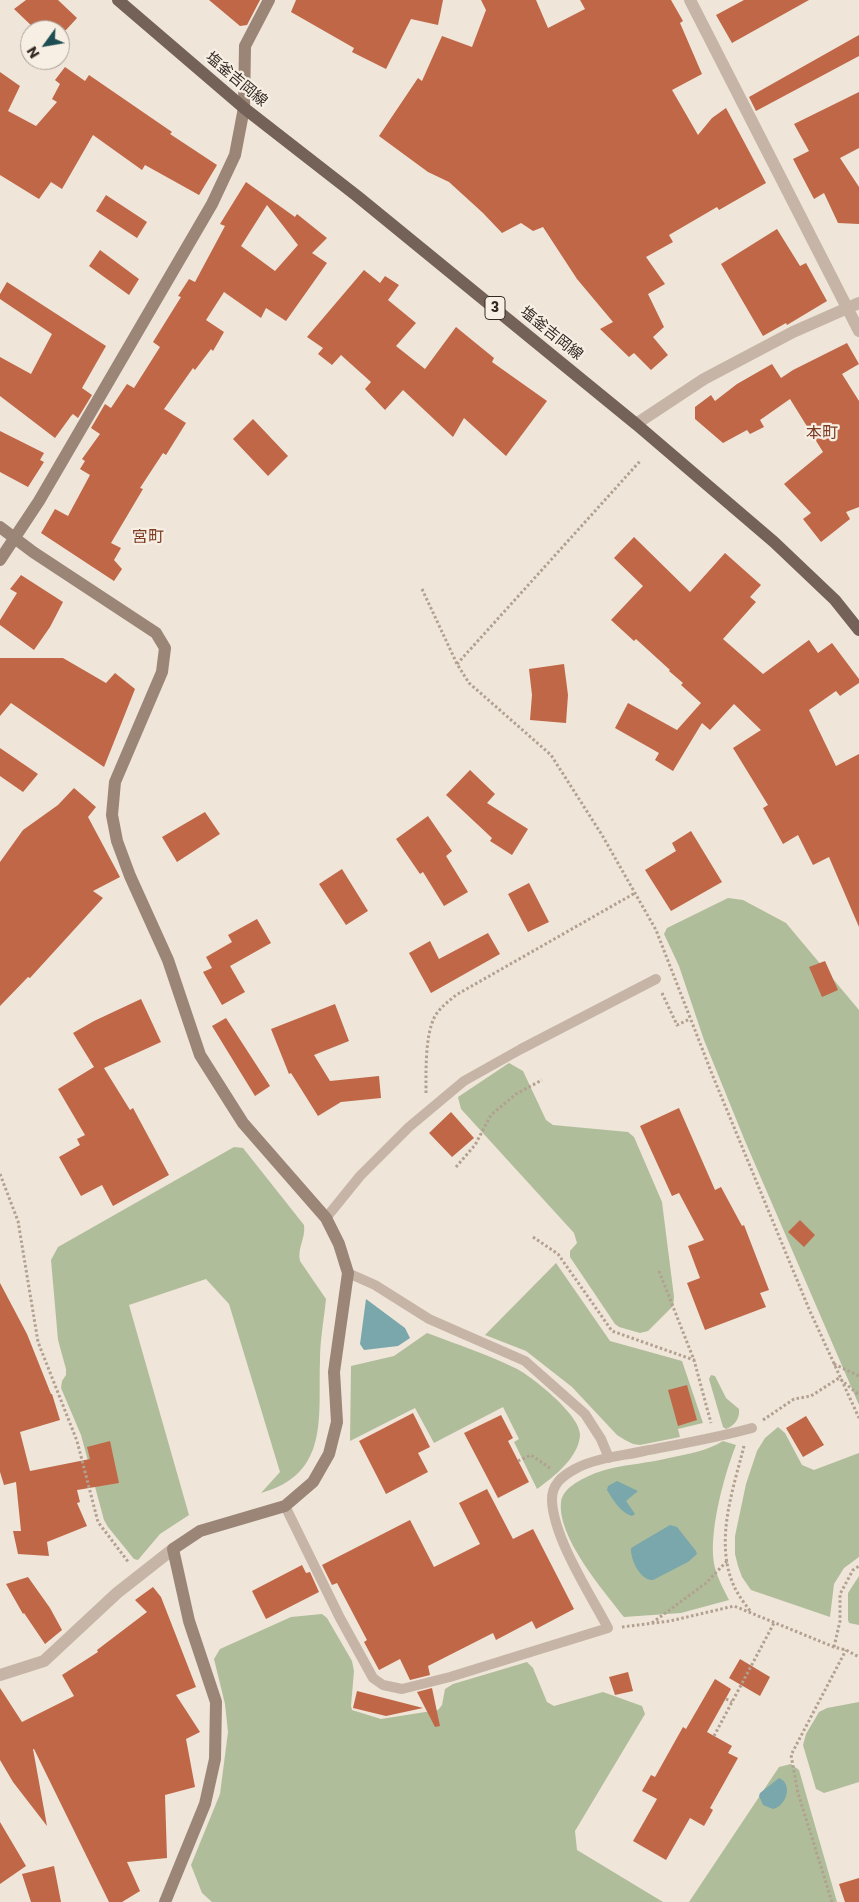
<!DOCTYPE html>
<html>
<head>
<meta charset="utf-8">
<style>
  body { margin:0 }
  #map { position:relative; width:859px; height:1902px; overflow:hidden; background:#efe5d9; font-family:Poppins,sans-serif }
  canvas { display:block }
  .north { position:absolute; left:20px; top:20px; width:50px; height:50px; box-sizing:border-box; background:#f8efe4; border:1px solid #a9a098; border-radius:50%; rotate:238deg; font-size:14px; font-weight:700; line-height:20px; text-align:center; color:#332a26 }
  .north::after { content:''; display:block; margin:auto; width:18px; height:22px; background:#1e4d52; clip-path:polygon(50% 0,100% 100%,50% 72%,0 100%) }
</style>
</head>
<body>
<div id="map">
<canvas width="859" height="1902"></canvas>
<div class="north">N</div>
</div>
<script>
const c = document.querySelector('canvas').getContext('2d');
c.lineJoin = 'round';
function fillPath(path, color) {
  c.fillStyle = color;
  c.fill(path, 'evenodd');
}
function strokePath(path, color, width, dash) {
  c.strokeStyle = color;
  c.lineWidth = width;
  c.lineCap = dash ? 'butt' : 'round';
  c.setLineDash(dash || []);
  c.stroke(path);
}
function write(font, color, halo, rows, align = 'center') {
  c.font = font + ' Poppins,"Noto Sans JP",sans-serif';
  c.lineWidth = 4.5;
  c.setLineDash([]);
  c.textBaseline = 'middle';
  c.strokeStyle = halo;
  c.fillStyle = color;
  for (const [text, x, y, turn = 0] of rows) {
    c.save();
    c.translate(x, y);
    c.rotate((+turn || 0) * Math.PI / 180);
    c.textAlign = isNaN(turn) ? turn : align;
    if (halo) c.strokeText(text, 0, 0);
    c.fillText(text, 0, 0);
    c.restore();
  }
}
fillPath(new Path2D(`
  M728 898 743 900 786 923 859 1010V1405L745 1141 704 1040 679 966 664 934 667 928Z
  M509 1063 523 1071 546 1120 553 1125 628 1132 634 1137 662 1202 674 1297 673 1306 648 1331 640 1333 619 1327 615 1324 570 1257V1251L577 1243 574 1233 461 1109 458 1097Z
  M234 1147 243 1148 304 1225C306 1238 297 1248 300 1261L326 1299C324 1319 320 1340 320 1360 318 1417 330 1474 261 1493L280 1472 229 1304 206 1279 129 1305 189 1515 160 1534 138 1560 134 1559 108 1527 104 1520 81 1435 61 1388 62 1381 66 1375V1369L58 1340 51 1260 58 1247Z
  M556 1263 610 1341 682 1361 703 1423 678 1429 680 1437 640 1445 633 1444 625 1440 617 1435 572 1387 526 1351 485 1335Z
  M427 1333C456 1344 487 1354 515 1368 532 1376 580 1415 580 1434 580 1456 554 1477 537 1489L514 1442 519 1439 503 1407 434 1443 415 1408 350 1441 351 1366 394 1356Z
  M711 1375 715 1376 726 1398 739 1409C740 1419 734 1426 726 1429L723 1427 709 1379Z
  M778 1427 785 1433 802 1465 814 1470 859 1453V1557L844 1568 834 1584 830 1617 751 1590 742 1577 738 1566 735 1554V1536L746 1484 757 1451 765 1438Z
  M723 1441 736 1445C724 1475 707 1537 715 1568 718 1579 724 1590 729 1600L681 1613 624 1617C603 1590 557 1537 561 1502 563 1488 580 1480 591 1475 612 1465 646 1464 669 1458 688 1454 707 1451 723 1441Z
  M859 1576V1625L849 1623 848 1620V1593Z
  M322 1614 327 1618 352 1661 354 1671 351 1706 352 1710 381 1719 438 1710 442 1705 445 1689 453 1684 527 1662 533 1668 547 1702 554 1706 603 1692 642 1706 645 1714 575 1831 577 1850 663 1902H212L202 1893 191 1865 220 1794 228 1732 225 1704 214 1659 220 1649 291 1617Z
  M859 1702V1782L824 1793 816 1789 803 1745 806 1734 819 1712 827 1708Z
  M791 1764 799 1770 837 1902H689L779 1767Z`), '#b0bd9a');
fillPath(new Path2D(`
  M366 1299 405 1328 410 1338 398 1346 364 1350 360 1344Z
  M617 1481 638 1491 626 1501 635 1514 632 1516C620 1512 613 1500 607 1490L608 1486Z
  M670 1525 677 1527 696 1551 697 1554 688 1562 653 1580C641 1581 630 1560 631 1548Z
  M779 1778C793 1783 787 1806 773 1809L763 1805 759 1796 760 1793Z`), '#79a7ab');
fillPath(new Path2D(`
  M26 0H58L77 18 66 30H36L14 9Z
  M209 0H260L247 25 240 26Z
  M296 0H443L438 25 411 19 386 69 352 52 354 48 291 12Z
  M481 0H536L548 28 585 9 580 0H671L683 21 680 23 702 74 672 90 698 135 712 118 726 108 766 183 719 210 717 207 669 235 673 242 646 257 665 284 648 294 664 327 653 337 668 355 651 370 634 353 629 357 600 329 613 322 577 279 543 227 533 231 521 223 502 233 483 213 449 182 428 172 379 136 418 78 422 81 442 36 472 47 486 10Z
  M744 0H809L732 43 716 15Z
  M859 35V56L756 111 749 97Z
  M65 67 85 81 89 75 172 132 170 134 217 165 199 195 145 165 142 170 93 135 62 189 51 182 39 199 0 175V72L20 86 8 111 36 126 57 102 52 99 60 84 55 80Z
  M859 92V148L840 158 859 187V224L838 223 824 193 814 199 793 159 809 151 794 124Z
  M246 182 295 217 297 214 327 238 312 253 327 263 286 321 266 308 261 318 224 292 206 320 224 332 213 351 211 349 195 370 193 368 164 409 186 423 166 455 163 453 140 488 143 489 111 543 121 548 114 560 122 569 114 581 41 533 55 509 68 516 90 475 80 469 85 461 82 459 100 434 91 428 105 404 111 408 127 384 134 388 160 347 153 342 181 297 178 296 189 279 195 282 225 226 220 224ZM267 205 298 245 275 271 241 246Z
  M106 195 147 222 137 238 96 211Z
  M777 229 800 266 806 263 827 301 787 325 786 323 763 336 721 264Z
  M100 250 139 279 129 295 89 266Z
  M364 270 380 283 385 276 399 285 388 300 416 323 396 346 425 369 456 327 494 358 492 362 547 401 506 456 464 418 453 437 403 390 385 410 365 389 371 382 341 355 332 365 318 354 323 348 307 337Z
  M7 282 106 346 82 388 92 395 78 418 73 414 71 416 55 438 0 396V357L31 374 52 334 0 299V294Z
  M847 343 859 364 842 374 859 401V507L846 512 850 519 821 542 803 519 811 513 784 484 823 452 790 399 760 420 764 427 750 434 747 430 723 443 695 419V407L711 395 715 401 737 384 772 364 781 378 793 370Z
  M253 419 288 456 268 476 233 439Z
  M0 431 44 453 40 460 44 462 28 487 0 472Z
  M634 537 690 592 725 553 761 585 750 597 756 602 723 639 763 674 809 640 818 653 832 643 859 679V683L840 696 836 691 809 710 836 766 859 754V927L829 857 813 865 798 835 783 844 763 808 768 805 733 748 761 730 734 704 710 730 702 723 673 771 655 760 659 753 615 728 628 703 677 730 701 703 681 685 683 683 669 671 670 670 636 639 634 641 611 620 643 586 614 558Z
  M21 575 63 602 50 627 34 650 0 625V620L17 593 10 589Z
  M0 658H63L106 683 115 673 135 689 104 767 11 703 0 716Z
  M564 664 568 695 566 723 530 720 532 695 529 669Z
  M0 748 38 774 23 792 0 776Z
  M470 770 495 794 487 803 528 829 512 855 490 841 492 838 446 795Z
  M74 788 96 807 88 817 120 877 93 891 103 898 30 978 28 977 0 1006V862L23 830 58 805Z
  M205 812 220 834 177 862 162 837Z
  M428 816 452 851 446 856 468 892 444 906 423 872 420 874 396 839Z
  M691 831 722 882 671 911 645 870 676 851 672 843Z
  M342 869 368 911 346 925 319 884Z
  M529 883 549 922 528 932 508 894Z
  M257 919 271 943 230 966 245 992 222 1005 203 972 212 968 206 957 232 942 228 935Z
  M488 933 500 954 431 993 409 953 430 941 439 959Z
  M825 961 838 990 822 997 809 967Z
  M141 999 161 1042 104 1068 130 1110 133 1108 169 1175 113 1206 102 1185 81 1196 59 1157 80 1145 77 1139 85 1135 58 1089 94 1067 73 1033 94 1021Z
  M335 1004 349 1041 314 1055 330 1081 379 1076 381 1098 341 1102 318 1116 291 1073 289 1074 271 1029Z
  M226 1018 270 1086 255 1096 212 1026Z
  M679 1108 715 1190 721 1187 742 1226 744 1225 769 1290 760 1293 766 1307 705 1330 687 1283 700 1278 688 1246 704 1240 679 1193 672 1196 640 1126Z
  M451 1112 474 1138 452 1157 429 1133Z
  M800 1220 815 1235 804 1247 788 1232Z
  M0 1283 27 1334 51 1394H52L60 1420 20 1432 30 1471 90 1459 87 1447 110 1441 119 1483 77 1490 80 1502 77 1503 87 1526 47 1542 49 1556 18 1554 13 1531H21L16 1482 4 1485 0 1472Z
  M687 1385 697 1420 678 1426 668 1390Z
  M413 1413 430 1447 418 1453 428 1472 386 1494 359 1441Z
  M501 1415 513 1438 508 1441 529 1482 498 1498 464 1433Z
  M806 1416 824 1445 803 1457 786 1428Z
  M487 1489 513 1539 533 1529 574 1609 536 1629 532 1621 496 1640 493 1633 428 1666 430 1675 410 1680 400 1659 379 1670 364 1642 367 1640 337 1583 332 1585 322 1565 410 1520 434 1567 480 1544 459 1503Z
  M302 1565 306 1573 310 1572 319 1592 266 1619 252 1591Z
  M28 1577 50 1608 62 1630 45 1644 24 1613 23 1614 6 1584Z
  M153 1587 161 1597 196 1687 176 1695 200 1732 186 1739 195 1787 165 1795 167 1858 127 1862 140 1891 122 1902H109L34 1749H33L47 1826 13 1782 0 1760V1688L22 1722 74 1696 62 1675 98 1652 97 1650 147 1612 135 1600Z
  M740 1659 770 1677 760 1696 729 1678Z
  M628 1672 633 1691 615 1695 609 1677Z
  M715 1679 731 1689 707 1732 732 1746 728 1753 738 1758 710 1808 713 1810 704 1826 690 1818 666 1860 633 1841 657 1799 642 1791 651 1775 655 1777 683 1727 686 1729Z
  M432 1688 440 1726 435 1727 417 1692Z
  M357 1691 423 1708 386 1716 353 1708Z
  M0 1822 26 1866 0 1884Z
  M54 1866 61 1902H31L22 1874Z
  M859 1878V1902H845L839 1884Z`), '#bf6747');
strokePath(new Path2D(`
  M422 589 457 664 469 683 551 755 602 835 656 930 712 1074 809 1309 859 1418
  M457 664 641 460
  M662 993 677 1025 690 1019
  M426 1093C426 1072 425 1037 434 1018 439 1008 448 1002 456 995L635 893
  M456 1167 475 1145 491 1115 516 1094 542 1080
  M0 1174 18 1221 38 1342 77 1441 98 1522 129 1563
  M533 1237 558 1254 612 1331 694 1360
  M659 1271 694 1360 711 1423
  M834 1364 859 1376
  M763 1420 794 1399 811 1396 839 1378 859 1395
  M744 1446C733 1490 714 1542 734 1586 738 1595 745 1604 751 1612
  M518 1461 531 1455 550 1468
  M652 1623 706 1583 727 1561
  M622 1627 670 1621 734 1606 834 1647 846 1650 859 1657
  M834 1647 840 1621V1594L853 1570 859 1566
  M726 1699 732 1702
  M714 1736 774 1623
  M832 1902 798 1793 791 1755 846 1650`), '#b2a090', 3, [2.5, 2.5]);
strokePath(new Path2D(`
  M326 1218 360 1176 409 1127 464 1081 521 1049 656 979
  M348 1273 375 1285 429 1319 525 1361 585 1414 601 1439 609 1458
  M285 1506 340 1618 373 1678 383 1685 402 1689 450 1677 608 1628C590 1594 554 1539 552 1501 551 1485 562 1476 575 1469 595 1458 622 1456 644 1451 680 1444 716 1438 752 1428`), '#c6b5a6', 10);
strokePath(new Path2D(`
  M690 0 859 331
  M636 424 704 379 793 332 859 303
  M0 1675 44 1661 117 1593 173 1549`), '#c6b5a6', 12);
strokePath(new Path2D(`
  M0 527 33 552 156 633 165 648 162 672 115 782 112 815 117 841 130 876 168 960 200 1055 243 1123 326 1218 339 1244 348 1273 334 1372 337 1422 329 1454 313 1482 285 1506 200 1531 173 1549 189 1621 216 1702 215 1759 205 1804 165 1902
  M0 560 39 501 212 204 235 155 244 108 245 46 269 0`), '#9a8577', 12);
strokePath(new Path2D(`
  M118 0 244 108 357 196 636 424 774 542 835 600 859 630`), '#746258', 12);
for (const [x, y, w] of [
  [495,308,20]
]) {
  const box = new Path2D();
  box.roundRect(x - w / 2, y - 11.5, w, 23, 4);
  c.fillStyle = '#f8efe4';
  c.fill(box);
  strokePath(box, '#332a26', 1);
}
write('bold 14px', '#332a26', null, [
  ["3",495,308]
]);
write('15px', '#332a26', '#f8efe4', [
  ["塩釜吉岡線",236,80,40],
  ["塩釜吉岡線",551,334,39]
]);
write('16px', '#7d3c24', '#f8efe4', [
  ["本町",822,434],
  ["宮町",148,538]
]);
</script>
</body>
</html>
